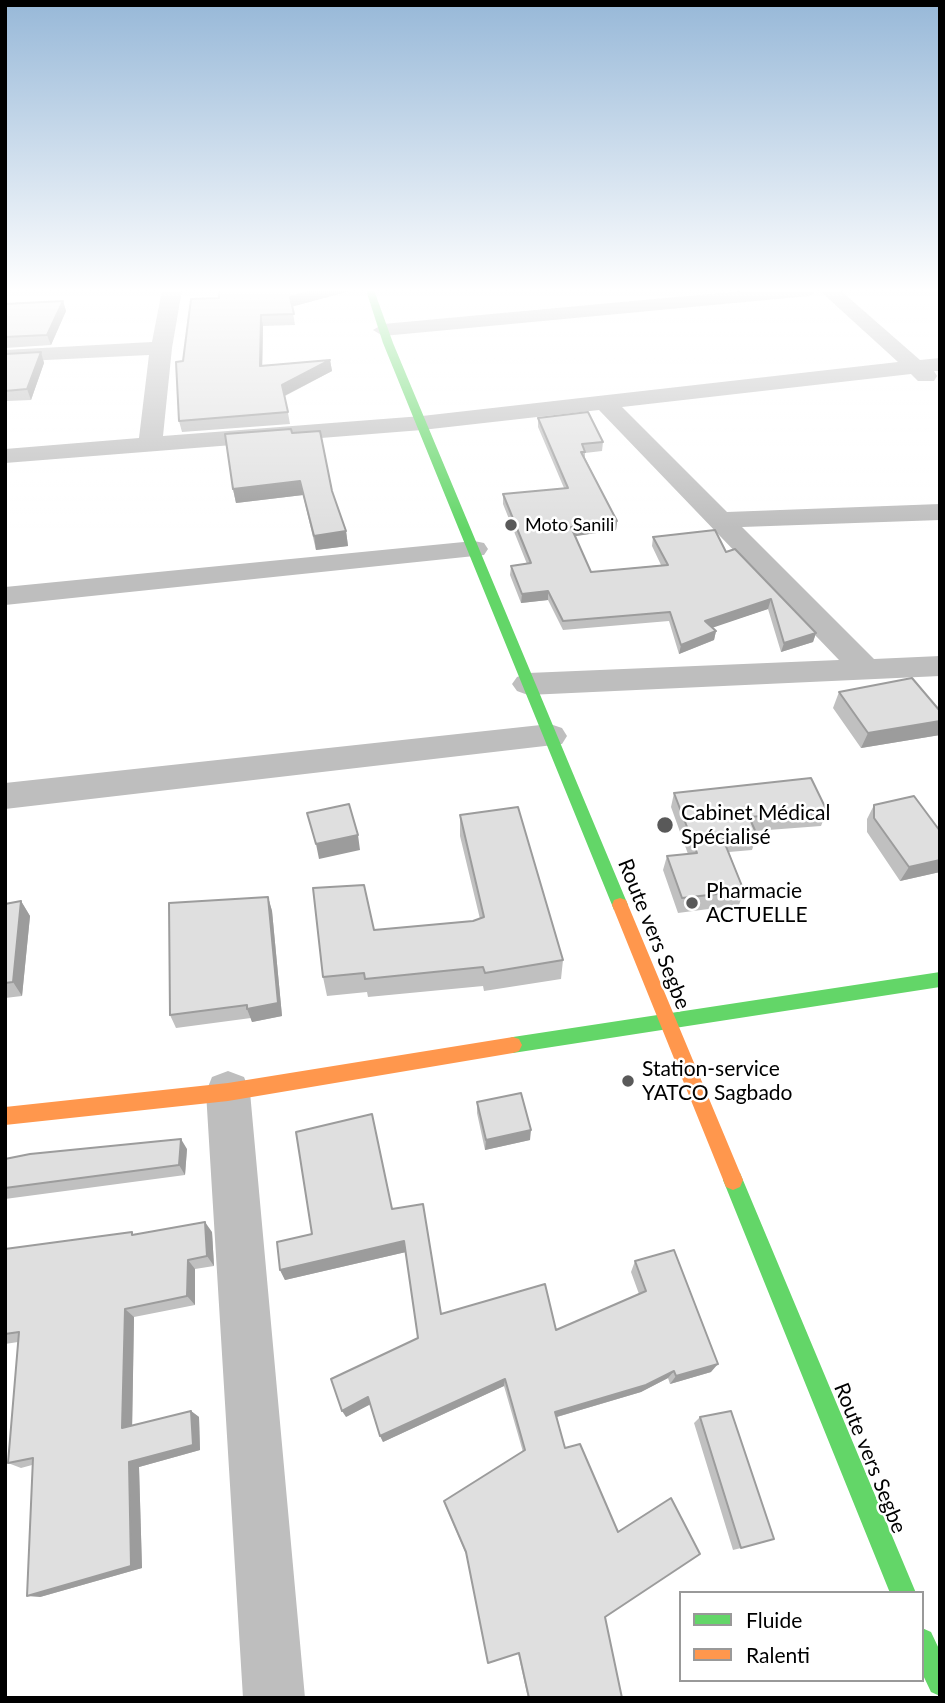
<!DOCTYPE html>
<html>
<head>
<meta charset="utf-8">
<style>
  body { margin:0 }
  #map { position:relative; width:945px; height:1703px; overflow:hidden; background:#fff; font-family:Lato,sans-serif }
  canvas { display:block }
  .frame { position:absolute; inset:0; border:7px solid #000; pointer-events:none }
  .legend { position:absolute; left:679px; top:1591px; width:245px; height:91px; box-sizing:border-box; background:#fff; border:2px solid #999; margin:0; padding:9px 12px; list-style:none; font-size:21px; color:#000 }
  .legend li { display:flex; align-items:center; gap:14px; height:35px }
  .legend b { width:35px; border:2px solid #999 }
</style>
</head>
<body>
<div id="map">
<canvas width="945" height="1703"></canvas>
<div class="frame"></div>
<ul class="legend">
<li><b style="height:9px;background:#63d668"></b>Fluide</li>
<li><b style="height:9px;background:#ff974d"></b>Ralenti</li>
</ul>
</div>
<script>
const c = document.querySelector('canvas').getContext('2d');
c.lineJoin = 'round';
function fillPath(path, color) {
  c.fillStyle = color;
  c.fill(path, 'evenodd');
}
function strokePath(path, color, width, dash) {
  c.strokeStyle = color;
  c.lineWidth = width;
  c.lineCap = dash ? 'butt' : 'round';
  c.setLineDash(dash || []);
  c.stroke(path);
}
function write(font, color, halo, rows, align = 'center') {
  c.font = font + ' Lato,sans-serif';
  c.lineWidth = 5;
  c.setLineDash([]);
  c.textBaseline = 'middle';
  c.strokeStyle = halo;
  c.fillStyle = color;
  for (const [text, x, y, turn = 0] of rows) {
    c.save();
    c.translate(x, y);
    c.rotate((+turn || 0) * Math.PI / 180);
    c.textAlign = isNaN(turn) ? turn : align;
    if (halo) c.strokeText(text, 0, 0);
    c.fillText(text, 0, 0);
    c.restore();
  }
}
fillPath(new Path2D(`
  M162 290H182L172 348 163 436 422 416 898 362 819 290H840L920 360 940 358V371H934L937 376 934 381H918L911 374 622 407 727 512 940 504V520L742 527 874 659 940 656V676L528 695 517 691 512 684 517 677 528 673 839 660 599 410 422 430 5 463V449L139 438 149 355 5 362V350L152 342Z
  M752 290H819L809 296 383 336 373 330 383 324Z
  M474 541 484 543 488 549 484 555 5 605V587Z
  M550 724 562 728 567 736 562 744 5 809V783Z
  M228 1071 244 1077 250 1092 305 1698H243L206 1092 212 1077Z`), '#bebebe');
fillPath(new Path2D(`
  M366 290H374L393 343 628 905 626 910H614L612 905 383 343Z
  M940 972V987L513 1053 507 1051 504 1045 507 1039 513 1037Z
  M733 1170 740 1173 916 1593H890L723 1180 726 1173Z
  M922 1628 931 1632 940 1651V1696L931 1692 922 1673Z`), '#63d668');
fillPath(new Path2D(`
  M620 898 626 900 628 905 743 1180 740 1187 733 1190 726 1187 612 905 614 900Z
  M513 1037 519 1039 522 1045 519 1051 513 1053 228 1101 5 1125V1107L228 1083Z`), '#ff974d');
fillPath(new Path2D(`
  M219 298 292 307 295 325 263 326 262 366 330 360 332 371 285 396 290 424 182 432 179 421 183 361Z
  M63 301 66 311 51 345 5 348V304Z
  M41 352 44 363 31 400 7 401 5 404V354Z
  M538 418 603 442 602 451 585 453V458L617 521 616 530 575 536 591 572 661 565 652 546 653 537 726 552 816 633 813 642 781 652 768 609 712 627 716 631 714 640 679 654 669 621 563 630 548 600 521 603 510 575 511 566 527 564 503 504V494L564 488 538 427Z
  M292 433 332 491 346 531 348 546 316 550 303 495 236 503 233 489Z
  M839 692 940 711V735L861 748 833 708Z
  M674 793 827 811 821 826 755 831 757 835 752 850 729 852 744 891 739 905 678 913 663 870 667 856 688 854 671 807Z
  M874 805 940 831V872L900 881 867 832V819Z
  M460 815 563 960 561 979 484 991 483 986 368 997 367 992 327 996 323 977 374 930 473 921 480 919 460 836Z
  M268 897 272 911 282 1016 252 1022 251 1018 176 1028 170 1015Z
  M21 901 30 916 22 996 5 998V904Z
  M477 1102 530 1140 485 1150 477 1113Z
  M187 1149 185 1175 5 1199V1159Z
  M392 1209 441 1314 556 1330 639 1294 631 1272 635 1261 711 1372 670 1384 668 1378 641 1392 557 1417 605 1617 622 1698H528L518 1653 466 1554 445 1505 444 1501 523 1452 504 1386 383 1442 370 1404 346 1417 418 1338 406 1252 285 1280 280 1270 312 1234Z
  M212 1232 214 1266 195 1269V1305L134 1317 132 1426 191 1411 199 1417 200 1450 139 1467 142 1568 40 1597 32 1465 21 1468 8 1463 18 1342 5 1344V1249L134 1234Z
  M700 1417 765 1542 733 1550 694 1423Z`), '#c0c0c0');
fillPath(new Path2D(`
  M316 290H354L291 307 290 297Z
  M63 301 66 311 51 345 47 335Z
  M261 315 263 326 262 377 260 366Z
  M41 352 44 363 31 400 27 389Z
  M330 360 332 371 284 396 282 385Z
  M300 481 303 495 236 503 233 489Z
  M617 521 616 530 570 537 571 527Z
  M346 531 348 546 316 550 314 536Z
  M548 591V600L521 603 522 594Z
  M771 599 768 609 703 631 705 621Z
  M716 631 714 640 679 654 681 645Z
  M816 633 813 642 781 652 784 643Z
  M940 721V735L861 748 868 733Z
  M358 835 360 850 319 859 316 844Z
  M940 860V872L900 881 909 867Z
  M268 897 272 911 282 1016 252 1022 247 1009Z
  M21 901 30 916 22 996 13 982Z
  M531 1130 530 1140 485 1150 486 1140Z
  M181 1139 187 1149 185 1175 179 1165Z
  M205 1222 212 1232 214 1266 207 1256Z
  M404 1241 406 1252 285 1280 280 1270Z
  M188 1260 195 1269V1305L187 1296Z
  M125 1309 134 1317 132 1434 122 1428Z
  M718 1364 711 1372 670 1384 676 1376Z
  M674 1371 668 1378 641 1392 553 1418 555 1412Z
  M505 1379 504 1386 383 1442 380 1436Z
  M368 1397 371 1404 346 1417 342 1411Z
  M191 1411 199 1417 200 1450 139 1467 142 1568 40 1597 27 1596 129 1462Z`), '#9c9c9c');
const building = new Path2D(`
  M219 290H316L290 297 294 314 261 315 260 366 330 360 282 385 288 412 179 421 176 362 183 361 191 299 219 298Z
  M63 301 47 335 5 337V304Z
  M41 352 27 389 5 391V354Z
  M588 412 603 442 582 444 585 452H581L617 521 571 527 591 572 668 565 653 537 715 530 726 552 735 549 816 633 784 643 771 599 705 621 716 631 681 645 670 612 563 621 548 591 522 594 511 566 531 563 503 494 568 488 538 418Z
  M291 429 292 433 320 431 332 491 346 531 314 536 300 481 233 489 225 434Z
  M912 678 940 711V721L868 733 839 692Z
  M811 778 827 811 749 817 757 835 723 839 744 891 682 898 667 856 697 853 674 793Z
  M914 796 940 831V860L909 867 874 818V805Z
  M349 804 358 835 316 844 307 813Z
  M518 807 563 960 485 973 483 967 365 979 364 973 323 977 313 888 364 885 374 930 473 921 484 917 460 815Z
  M268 897 278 1003 247 1009V1005L170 1015 169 903Z
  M21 901 13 982 5 983V904Z
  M521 1093 531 1130 486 1140 477 1102Z
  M372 1114 392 1209 423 1204 441 1314 545 1284 556 1330 646 1291 635 1261 674 1250 718 1364 676 1376 674 1371 646 1385 555 1412 565 1448 580 1444 618 1532 671 1498 700 1554 605 1617 622 1698H529L519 1653 488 1663 466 1552 444 1501 525 1450 505 1379 380 1436 368 1397 342 1411 331 1379 418 1338 404 1241 280 1270 277 1242 312 1234 296 1132Z
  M181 1139 179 1165 5 1188V1159L30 1154Z
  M205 1222 207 1256 188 1260 187 1296 125 1309 122 1428 191 1411 193 1445 129 1462 131 1566 27 1596 33 1458 8 1463 19 1332 5 1334V1249L132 1232V1235Z
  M731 1411 774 1539 741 1548 700 1417Z`);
fillPath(building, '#dfdfdf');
strokePath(building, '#9c9c9c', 2);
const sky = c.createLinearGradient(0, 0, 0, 528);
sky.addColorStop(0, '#97b8d8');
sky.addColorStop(0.55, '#fff');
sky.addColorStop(1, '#ffffff00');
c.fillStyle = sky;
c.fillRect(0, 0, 945, 528);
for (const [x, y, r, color] of [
  [511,525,7,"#595959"],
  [665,825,9,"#595959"],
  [692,903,7,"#595959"],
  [628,1081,7,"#595959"]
]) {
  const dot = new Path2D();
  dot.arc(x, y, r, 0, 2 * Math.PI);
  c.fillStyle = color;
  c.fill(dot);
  strokePath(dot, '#fff', 2.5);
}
write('18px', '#000', '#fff', [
  ["Moto Sanili",525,525]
], 'left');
write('21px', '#000', '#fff', [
  ["Cabinet Médical",681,813],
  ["Spécialisé",681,837],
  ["Pharmacie",706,891],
  ["ACTUELLE",706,915],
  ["Station-service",642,1069],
  ["YATCO Sagbado",642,1093]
], 'left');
write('21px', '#000', '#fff', [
  ["Route vers Segbe",654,934,68],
  ["Route vers Segbe",870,1458,68]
]);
</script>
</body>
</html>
